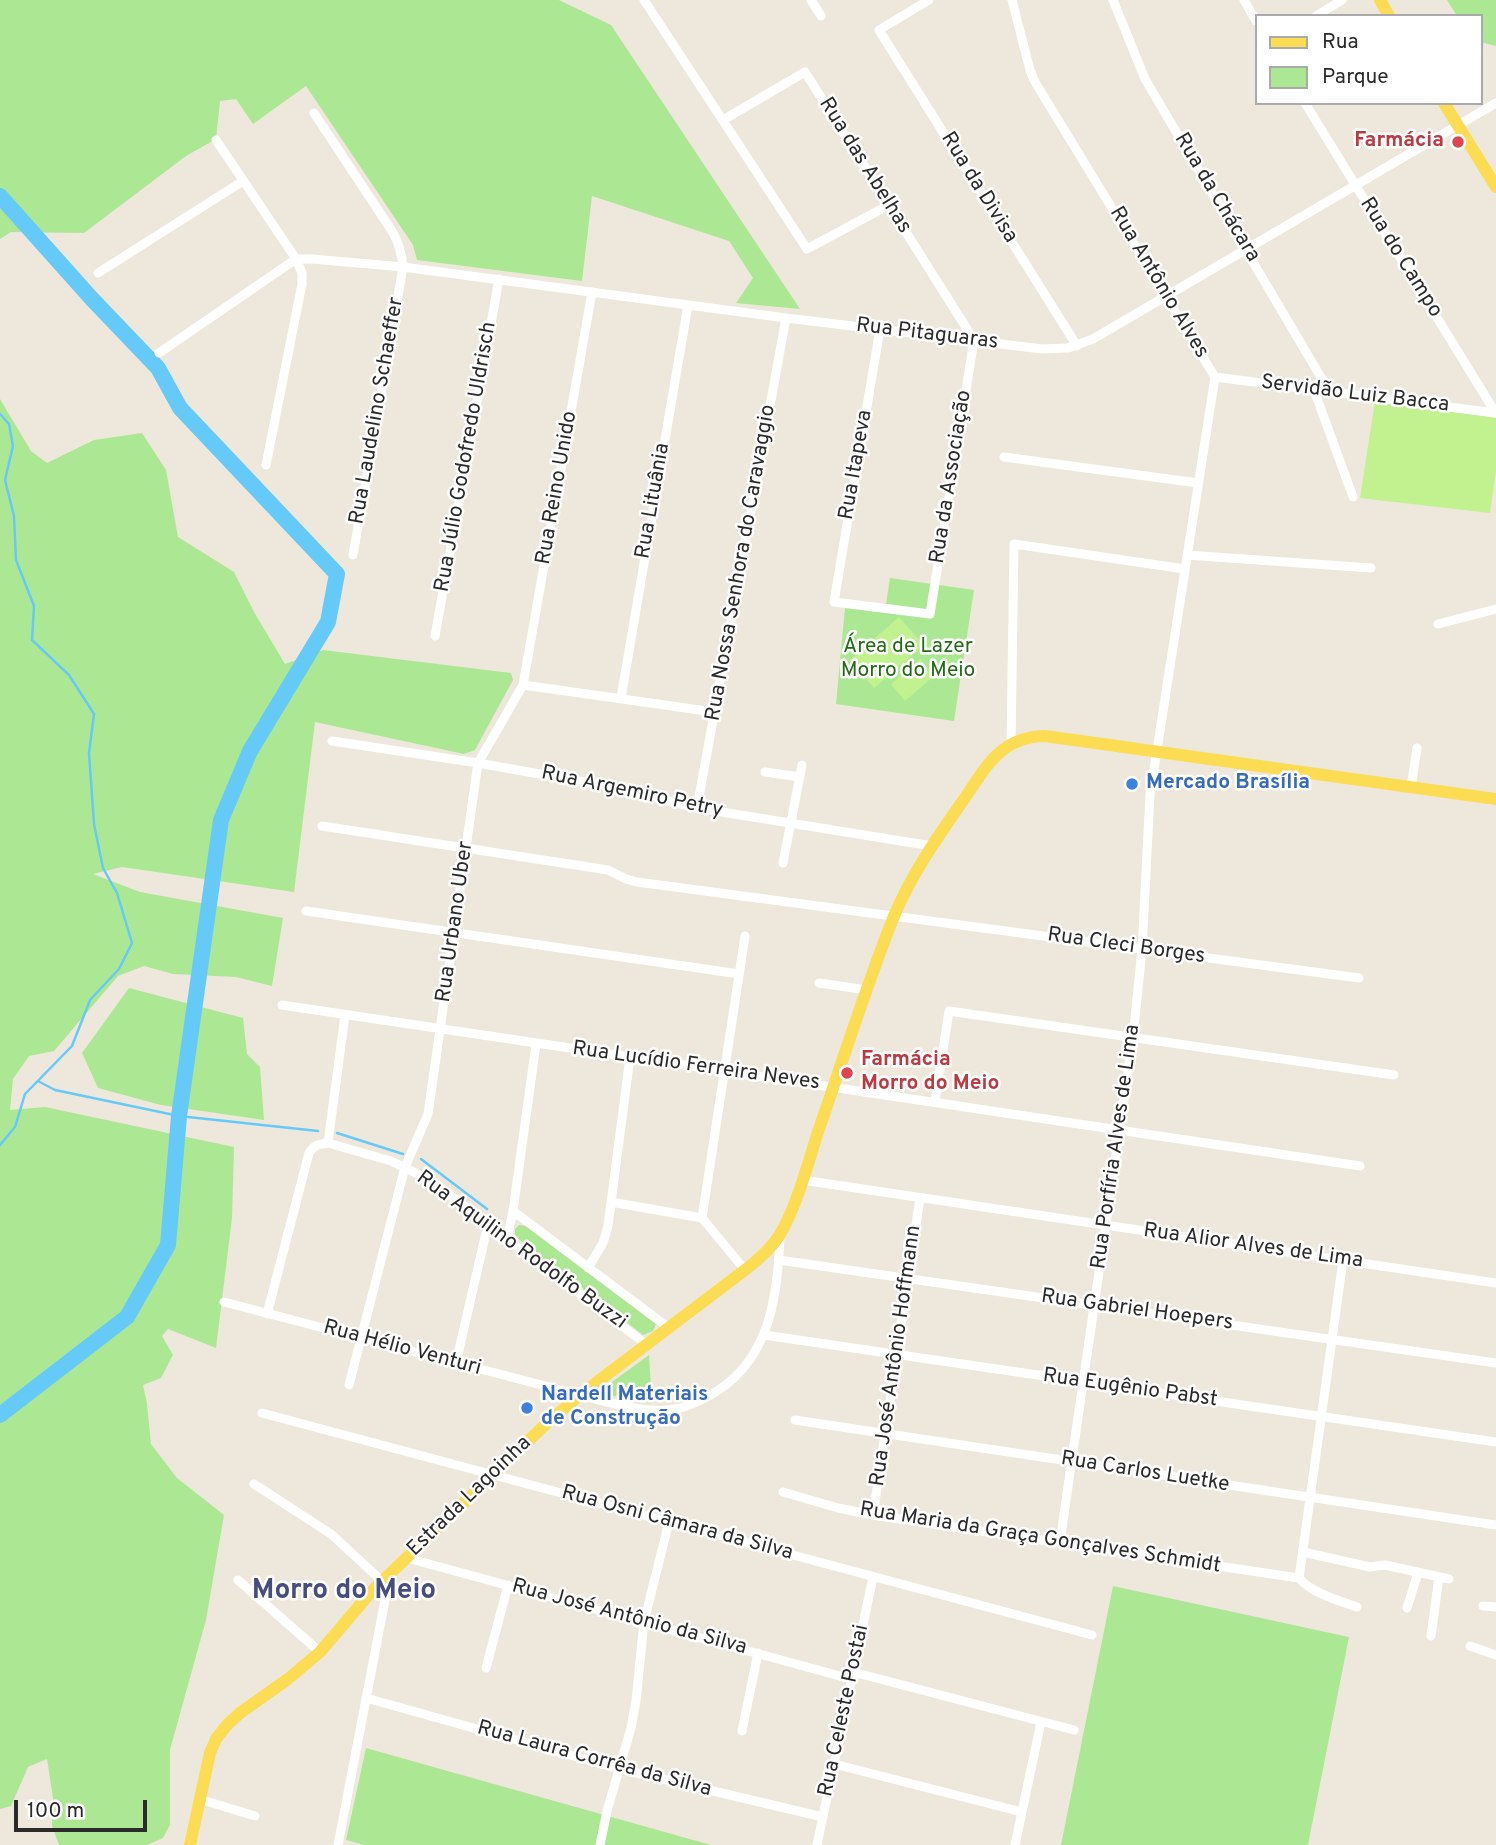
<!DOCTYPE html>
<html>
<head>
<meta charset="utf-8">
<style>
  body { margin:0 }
  #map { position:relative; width:1496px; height:1845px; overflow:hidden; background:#eee7dc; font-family:Overpass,sans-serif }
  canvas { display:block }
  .legend { position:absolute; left:1255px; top:14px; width:228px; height:91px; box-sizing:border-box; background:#fff; border:2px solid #aaa; margin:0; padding:9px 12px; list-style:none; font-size:21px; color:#2b2b2b }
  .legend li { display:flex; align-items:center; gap:14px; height:35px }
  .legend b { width:35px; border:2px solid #aaa }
  .scale { position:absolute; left:14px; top:1800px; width:133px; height:32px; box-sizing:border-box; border:4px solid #2b2b2b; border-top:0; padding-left:9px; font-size:21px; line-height:24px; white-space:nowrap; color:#2b2b2b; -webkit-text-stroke:5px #fff; paint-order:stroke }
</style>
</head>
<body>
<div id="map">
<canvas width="1496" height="1845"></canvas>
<ul class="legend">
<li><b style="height:9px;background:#fbdc53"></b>Rua</li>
<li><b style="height:19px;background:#ace894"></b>Parque</li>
</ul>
<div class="scale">100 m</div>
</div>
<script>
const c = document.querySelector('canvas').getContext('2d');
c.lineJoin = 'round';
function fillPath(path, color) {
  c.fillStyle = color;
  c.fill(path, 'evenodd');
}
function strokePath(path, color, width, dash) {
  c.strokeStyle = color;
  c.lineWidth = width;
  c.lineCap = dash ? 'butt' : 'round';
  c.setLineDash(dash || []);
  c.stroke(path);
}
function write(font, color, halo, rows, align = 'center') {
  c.font = font + ' Overpass,sans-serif';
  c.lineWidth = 5;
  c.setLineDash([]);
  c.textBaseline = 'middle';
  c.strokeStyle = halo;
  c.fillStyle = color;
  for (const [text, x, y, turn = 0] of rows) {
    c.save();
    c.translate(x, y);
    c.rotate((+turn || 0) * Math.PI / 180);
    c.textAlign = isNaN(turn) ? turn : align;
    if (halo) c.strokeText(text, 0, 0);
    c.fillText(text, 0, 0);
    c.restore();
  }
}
fillPath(new Path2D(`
  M0 0H559L611 25 800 309 736 303 753 278 729 241 592 196 582 281 417 260 413 245 306 86 253 124 236 99 220 101 216 139 186 156 84 233 11 232 0 239Z
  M1447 0H1496V46L1480 42V16H1457Z
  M0 399 31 451 47 463 94 440 142 433 166 470 178 537 234 572 254 612 285 664 323 650 511 673 513 680 475 750 464 754 315 722 294 892 122 867 93 874 140 892 283 918 272 986 236 977 173 974 144 966 118 976 54 1051 29 1056 13 1079 10 1110 45 1107 234 1147 232 1218 216 1348 168 1329 162 1336 173 1355 161 1378 143 1385 147 1404 151 1444 177 1478 224 1515 206 1620 170 1750V1825L163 1838 147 1845H59L52 1826 53 1798 47 1759 28 1767 11 1806 0 1809Z
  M890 578 974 590 954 721 836 704 845 608 885 611Z
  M129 988 243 1018 247 1054 260 1067 264 1120 161 1105 98 1088 82 1053Z
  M519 1225 526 1226 656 1324 653 1331 643 1335 515 1236V1229Z
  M649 1355 652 1403 597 1393Z
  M1113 1586 1349 1637 1308 1845H1061Z
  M366 1748 711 1845H364L346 1840Z`), '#ace894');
fillPath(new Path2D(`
  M1375 401 1496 418V471L1490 513 1360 498Z
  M899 617 924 645 874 688 850 660Z
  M920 659 934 676 905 701 891 684Z`), '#c2f18f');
strokePath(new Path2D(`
  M0 414 9 424 13 446 5 480 14 516 16 560 34 606 32 640 69 675 94 714 89 753 94 824 103 868 117 893 132 943 119 969 90 1000 72 1046 25 1094 15 1127 0 1145
  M38 1081 55 1090 179 1116 318 1131
  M337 1133 403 1154
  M421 1159 487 1209`), '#66caf8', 2.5);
strokePath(new Path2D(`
  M0 196 92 299 158 368 180 408 337 574 328 622 250 751 221 820 179 1116 168 1245 127 1317 0 1415`), '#66caf8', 16);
strokePath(new Path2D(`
  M644 0 807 249 889 205
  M811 0 821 16
  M929 0 879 30 1077 346
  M1012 0 1030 70 1035 82 1215 377 1150 795 1142 950 1133 1037 1060 1542
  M1113 0 1145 79 1329 391
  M1244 0 1256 21
  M1316 16 1342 0
  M1305 103 1495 412
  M314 113 392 231C399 243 402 254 403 267L353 555
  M723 120 805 72 974 340 930 614 834 602 880 329
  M216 140 296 259 302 273V284L266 465
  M296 259H312L403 267 786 318 1042 349 1068 348 1093 339 1496 103
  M98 273 243 181
  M159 353 296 259
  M1215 377 1496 413
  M1314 390 1353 497
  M1004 457 1198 483
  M1187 555 1371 568
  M1438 624 1496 609
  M435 636 499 279
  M523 685 714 712
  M621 698 688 305
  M332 741 478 763 601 785 697 808 932 846
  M1011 743 1014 544 1185 569
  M765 772 800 777
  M1411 787 1417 748
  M697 808 786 318
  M322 826 608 870 626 879 637 882 1359 978
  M783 863 802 765
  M306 911 739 974
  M819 983 867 990
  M282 1005 1360 1166
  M935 1102 949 1011 1394 1075
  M328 1143 345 1015
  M802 1180 1496 1283
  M611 1202 702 1218 745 1270
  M513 1211 669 1328
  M702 1218 745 936
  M507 1238 513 1211 536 1044
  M779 1260 1496 1363
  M588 1268 603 1243 608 1226 630 1057
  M224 1302 595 1399C619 1405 650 1414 675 1409 685 1408 696 1402 705 1398 769 1366 778 1299 780 1235
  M267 1314 309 1153C314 1145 319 1144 328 1143L391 1161 430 1180 647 1345
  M764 1335 1496 1442
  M456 1363 488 1224
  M349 1385 405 1167 428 1114 478 763 523 685 592 292
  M262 1413 1092 1635
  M795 1420 1496 1525
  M254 1484 331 1534 382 1581 386 1595 338 1845
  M783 1492 838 1508 873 1515 1299 1578
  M873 1515 920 1198
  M1303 1552 1370 1567 1385 1565 1449 1579
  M407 1558 851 1679
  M1299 1578 1343 1260
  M1299 1578C1313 1594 1338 1600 1357 1607
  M238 1580 320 1652
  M1483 1606 1496 1607
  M1407 1608 1418 1573
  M1431 1636 1439 1577
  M1470 1646 1496 1655
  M486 1668 508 1585
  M853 1672 1074 1730
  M366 1698 620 1769 823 1817
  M742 1731 758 1653
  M834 1764 1022 1812
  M199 1799 255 1816
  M600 1845 607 1811 631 1728 636 1701 644 1622 669 1522
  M817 1845 873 1577
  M1015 1845 1041 1722`), '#fff', 9);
strokePath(new Path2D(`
  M1380 0 1389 16
  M1444 103 1496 187
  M190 1845 210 1753 216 1739 227 1725 240 1713 288 1679 320 1652 372 1591 547 1423 580 1395 745 1270C758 1260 770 1250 779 1236 796 1209 808 1163 818 1132 843 1060 866 986 894 916 911 875 937 838 962 802 986 768 999 737 1045 736L1496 799`), '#fbdc53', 12);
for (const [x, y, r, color] of [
  [1458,142,7,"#e0444e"],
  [1132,784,7,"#3f7fe0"],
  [847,1073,7,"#e0444e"],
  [527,1408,7,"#3f7fe0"]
]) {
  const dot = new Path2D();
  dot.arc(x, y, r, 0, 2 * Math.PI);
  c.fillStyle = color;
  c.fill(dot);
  strokePath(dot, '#fff', 2.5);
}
write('bold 21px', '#be3a42', '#fff', [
  ["Farmácia",1444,142],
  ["Farmácia",861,1061,"left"],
  ["Morro do Meio",861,1085,"left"]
], 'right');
write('21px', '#2b2b2b', '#fff', [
  ["Rua das Abelhas",864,166,58],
  ["Rua da Divisa",978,188,58],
  ["Rua da Chácara",1216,198,59],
  ["Rua do Campo",1400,258,58],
  ["Rua Antônio Alves",1158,283,59],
  ["Rua Pitaguaras",927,335,7],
  ["Servidão Luiz Bacca",1355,395,7],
  ["Rua Laudelino Schaeffer",378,411,-80],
  ["Rua Júlio Godofredo Uldrisch",467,457,-80],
  ["Rua Itapeva",857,465,-80],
  ["Rua da Associação",952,477,-81],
  ["Rua Reino Unido",558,488,-80],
  ["Rua Lituânia",654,501,-80],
  ["Rua Nossa Senhora do Caravaggio",742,563,-80],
  ["Rua Argemiro Petry",632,793,12],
  ["Rua Urbano Uber",456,922,-82],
  ["Rua Cleci Borges",1126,947,8],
  ["Rua Lucídio Ferreira Neves",696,1067,8],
  ["Rua Porfíria Alves de Lima",1117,1147,-82],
  ["Rua Alior Alves de Lima",1253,1247,8],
  ["Rua Aquilino Rodolfo Buzzi",521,1251,36],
  ["Rua Gabriel Hoepers",1137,1311,8],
  ["Rua Hélio Venturi",402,1349,15],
  ["Rua José Antônio Hoffmann",897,1356,-82],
  ["Rua Eugênio Pabst",1130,1389,8],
  ["Rua Carlos Luetke",1145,1473,9],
  ["Estrada Lagoinha",470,1497,-44],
  ["Rua Osni Câmara da Silva",677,1524,15],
  ["Rua Maria da Graça Gonçalves Schmidt",1040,1539,9],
  ["Rua José Antônio da Silva",629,1618,15],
  ["Rua Celeste Postai",845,1711,-78],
  ["Rua Laura Corrêa da Silva",594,1760,15]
]);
write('21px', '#226e14', '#fff', [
  ["Área de Lazer",908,648],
  ["Morro do Meio",908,672]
]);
write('bold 21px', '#366cbe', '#fff', [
  ["Mercado Brasília",1146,784],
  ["Nardell Materiais",541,1396],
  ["de Construção",541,1420]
], 'left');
write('bold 28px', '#474e7f', '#fff', [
  ["Morro do Meio",344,1592]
]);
</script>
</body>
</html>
